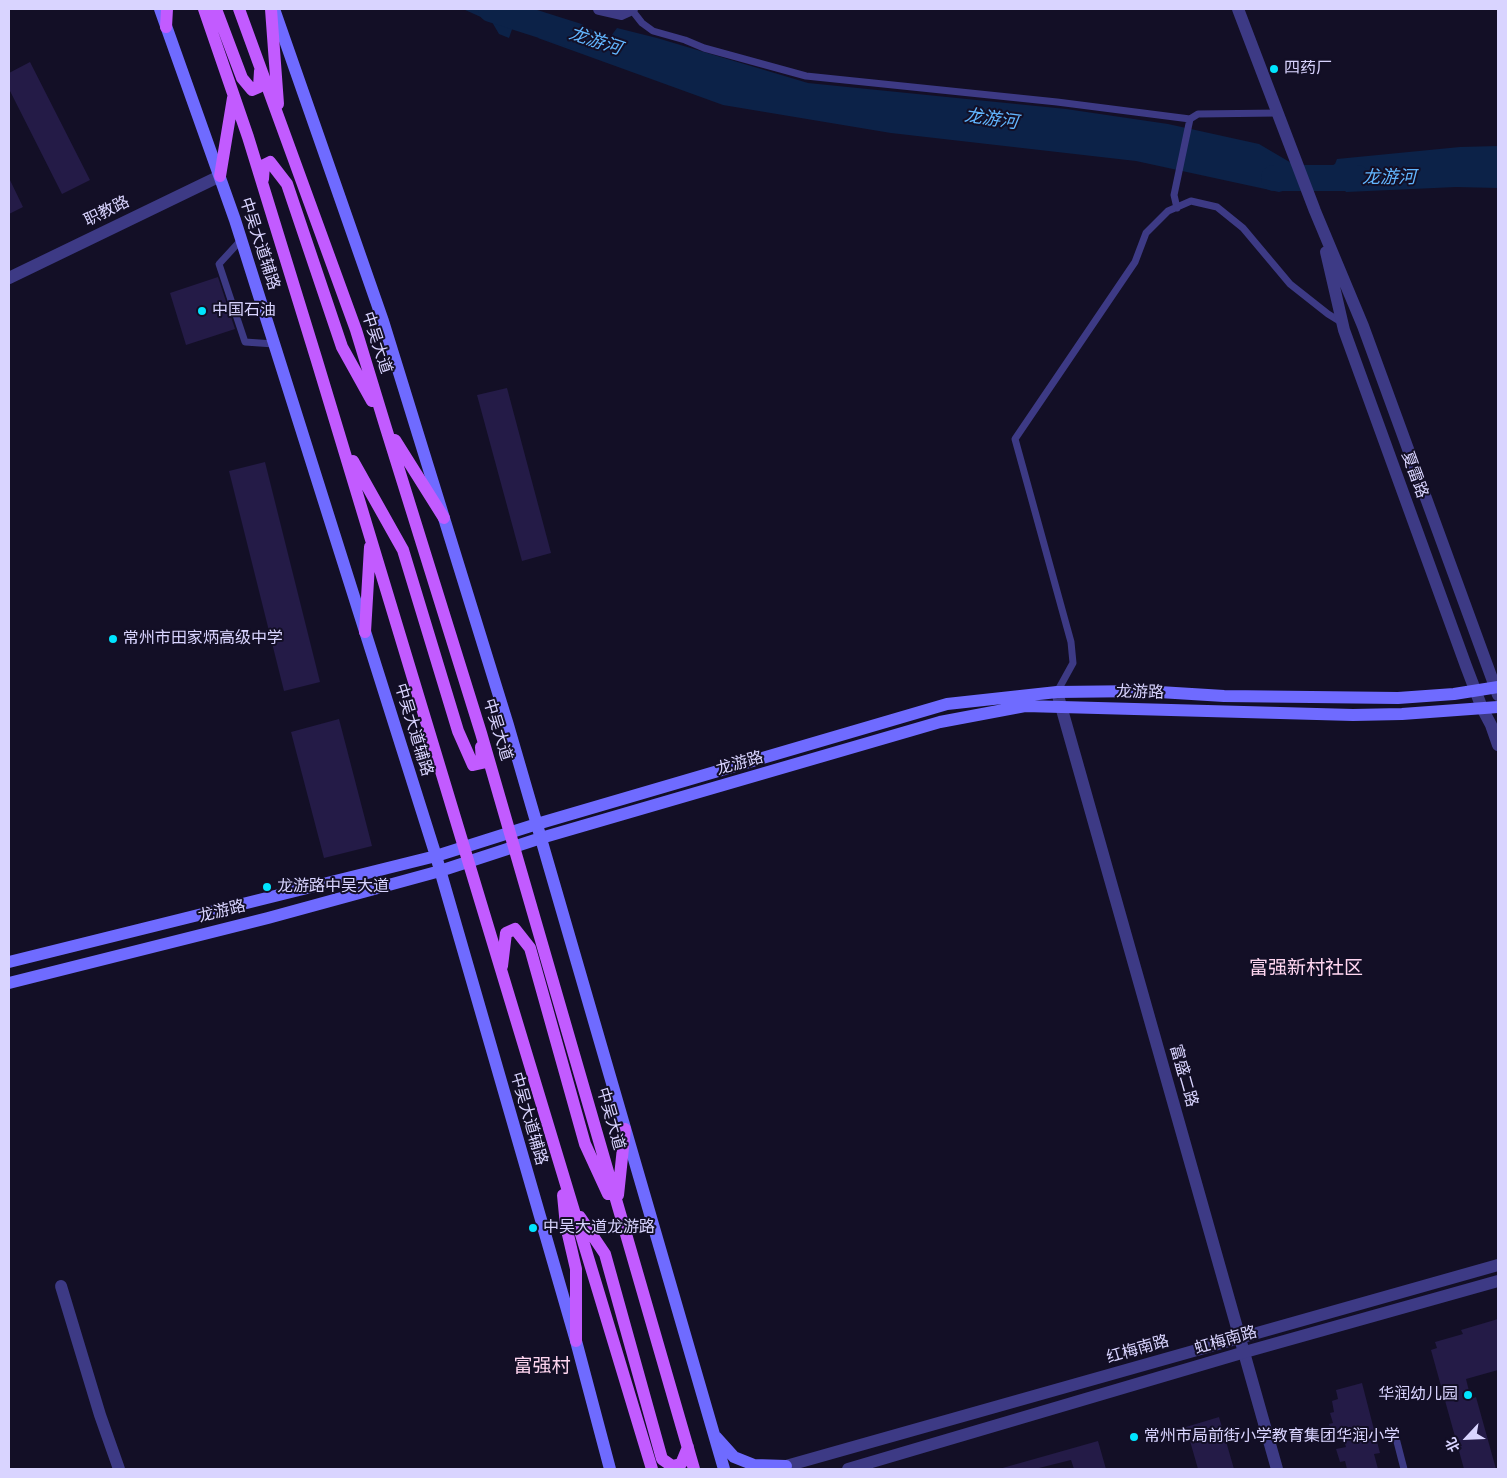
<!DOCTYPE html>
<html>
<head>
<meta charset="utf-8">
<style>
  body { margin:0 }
  #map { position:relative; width:1507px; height:1478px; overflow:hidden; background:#130f26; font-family:"Sofia Sans Condensed","Noto Sans SC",sans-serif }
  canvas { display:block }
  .frame { position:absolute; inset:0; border:10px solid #d9d4ff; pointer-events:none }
  .north { position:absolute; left:1442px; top:1413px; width:50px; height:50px; -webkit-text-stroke:4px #130f26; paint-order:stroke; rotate:245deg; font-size:14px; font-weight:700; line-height:20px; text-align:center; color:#d9d4ff }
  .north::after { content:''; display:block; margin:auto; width:18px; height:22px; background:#d9d4ff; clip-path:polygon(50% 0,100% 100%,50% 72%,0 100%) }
</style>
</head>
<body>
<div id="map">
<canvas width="1507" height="1478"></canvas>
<div class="frame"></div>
<div class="north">北</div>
</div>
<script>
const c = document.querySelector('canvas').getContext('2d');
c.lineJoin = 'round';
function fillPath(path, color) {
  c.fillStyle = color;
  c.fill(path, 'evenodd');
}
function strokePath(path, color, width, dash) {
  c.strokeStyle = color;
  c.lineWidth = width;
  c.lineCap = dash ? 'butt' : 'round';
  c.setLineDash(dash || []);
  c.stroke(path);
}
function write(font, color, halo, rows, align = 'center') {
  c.font = font + ' "Sofia Sans Condensed","Noto Sans SC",sans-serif';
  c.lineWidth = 4;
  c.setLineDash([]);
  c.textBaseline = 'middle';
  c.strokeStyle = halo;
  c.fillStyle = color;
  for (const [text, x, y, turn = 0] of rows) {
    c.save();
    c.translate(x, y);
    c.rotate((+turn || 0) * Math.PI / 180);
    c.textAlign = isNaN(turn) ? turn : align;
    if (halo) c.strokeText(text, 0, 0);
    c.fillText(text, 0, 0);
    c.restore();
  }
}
fillPath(new Path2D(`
  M463 9H519L509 38 499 34 492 22Z
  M547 15 611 36 617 28 657 38 808 83 1066 109 1168 124 1259 144 1293 164 1302 186 1279 192 1136 161 891 133 723 105 538 38Z
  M1498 146V188L1456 187 1346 192 1342 187H1325L1321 171 1335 164 1337 159 1460 147Z`), '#0c2248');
strokePath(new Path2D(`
  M491 9 576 36
  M1274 178H1357`), '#0c2248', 26);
fillPath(new Path2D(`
  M30 62 90 180 62 194 9 89V73Z
  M9 178 23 207 9 214Z
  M218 277 235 329 186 345 170 293Z
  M507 388 551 553 522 561 477 395Z
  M265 462 320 682 284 691 229 471Z
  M339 719 372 846 324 858 291 732Z
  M1498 1319V1370L1466 1379 1471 1399 1476 1397 1496 1469H1464L1431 1350 1437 1348 1435 1342 1463 1334 1461 1330Z
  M1362 1383 1380 1453 1374 1454 1378 1469H1347L1345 1461 1340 1462 1336 1449 1346 1447 1341 1431 1332 1434 1329 1424 1333 1423 1330 1413 1334 1412 1332 1401 1338 1399 1336 1390Z
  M1219 1417 1234 1469H1198L1186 1427Z
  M1098 1441 1106 1469H1074L1071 1460 1035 1469H999Z`), '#241b47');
strokePath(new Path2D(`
  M631 9 642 23 653 31 685 40 704 48 806 76 1057 102 1190 119
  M1177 208 1174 195 1190 119 1198 114 1278 113
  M241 240 219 264 245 342 274 344
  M1057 692 1073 663 1071 642 1015 439 1135 262 1146 233 1168 211 1191 201 1217 207 1243 228 1290 284 1328 314 1341 322
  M1396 1438 1404 1469`), '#3d3a85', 7);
strokePath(new Path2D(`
  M599 9 621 14 632 9
  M9 278 220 176
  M1057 692 1277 1469
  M61 1286 100 1415 119 1469`), '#3d3a85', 12);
strokePath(new Path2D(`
  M1238 9 1315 211 1363 326 1498 695
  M1326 252 1344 330 1466 666 1482 708 1491 725 1498 745
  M786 1466 1498 1265
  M848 1469 1245 1352 1498 1281`), '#3d3a85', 12);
strokePath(new Path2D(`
  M160 9 235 220 436 856 576 1341 610 1469
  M274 9 383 321 508 725 724 1469
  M9 962 436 856 537 824 947 704 1057 692 1143 691 1224 696 1398 698 1454 694 1498 687
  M9 983 268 918 440 871 541 838 940 722 1025 706 1353 715 1402 714 1498 707
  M716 1437 734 1457 754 1465 786 1466`), '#6f6bff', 12);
strokePath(new Path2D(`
  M204 9 248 137 317 361 652 1469
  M216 9 242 78 252 90 259 87 260 71
  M239 9 356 330 385 425 481 733 694 1469
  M271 9 278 104
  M166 27 167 9
  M220 176 233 98
  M263 179 264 165 270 162 287 184 342 347 372 401
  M395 440 444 518
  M353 461 403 550 458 731 473 765 482 763 481 747
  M365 632 370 547
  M502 966 506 933 515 929 530 948 585 1144 608 1194
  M563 1195 566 1226 576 1269V1341
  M618 1195 625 1129
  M580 1217 605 1254 662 1459 672 1466 681 1464 688 1447`), '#c25bff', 12);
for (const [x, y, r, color] of [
  [1274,69,5,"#00e5ff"],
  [202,311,5,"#00e5ff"],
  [113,639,5,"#00e5ff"],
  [267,887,5,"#00e5ff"],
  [533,1228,5,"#00e5ff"],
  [1468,1395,5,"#00e5ff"],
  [1134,1437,5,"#00e5ff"]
]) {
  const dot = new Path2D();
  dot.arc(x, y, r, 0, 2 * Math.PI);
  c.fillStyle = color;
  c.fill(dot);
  strokePath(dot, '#130f26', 2);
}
write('16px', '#d9d4ff', '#130f26', [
  ["四药厂",1284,69],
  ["中国石油",212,311],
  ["常州市田家炳高级中学",123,639],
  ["龙游路中吴大道",277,887],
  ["中吴大道龙游路",543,1228],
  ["华润幼儿园",1458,1395,"right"],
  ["常州市局前街小学教育集团华润小学",1144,1437]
], 'left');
write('16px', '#d9d4ff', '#130f26', [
  ["职教路",107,212,-26],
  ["中吴大道辅路",259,244,72],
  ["中吴大道",376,343,72],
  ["夏雷路",1414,475,70],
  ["龙游路",1140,693,1],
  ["中吴大道辅路",413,730,73],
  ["中吴大道",497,730,73],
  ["龙游路",740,764,-16],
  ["龙游路",222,912,-14],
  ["富盛二路",1183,1076,74],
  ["中吴大道辅路",528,1119,74],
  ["中吴大道",610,1119,74],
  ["虹梅南路",1226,1341,-16],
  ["红梅南路",1138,1350,-16]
]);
write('italic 18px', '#62b6ff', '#130f26', [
  ["龙游河",595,42,18],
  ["龙游河",991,120,8],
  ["龙游河",1389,178]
]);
write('19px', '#ffd6f0', '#130f26', [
  ["富强新村社区",1306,969],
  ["富强村",542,1367]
]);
</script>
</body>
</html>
